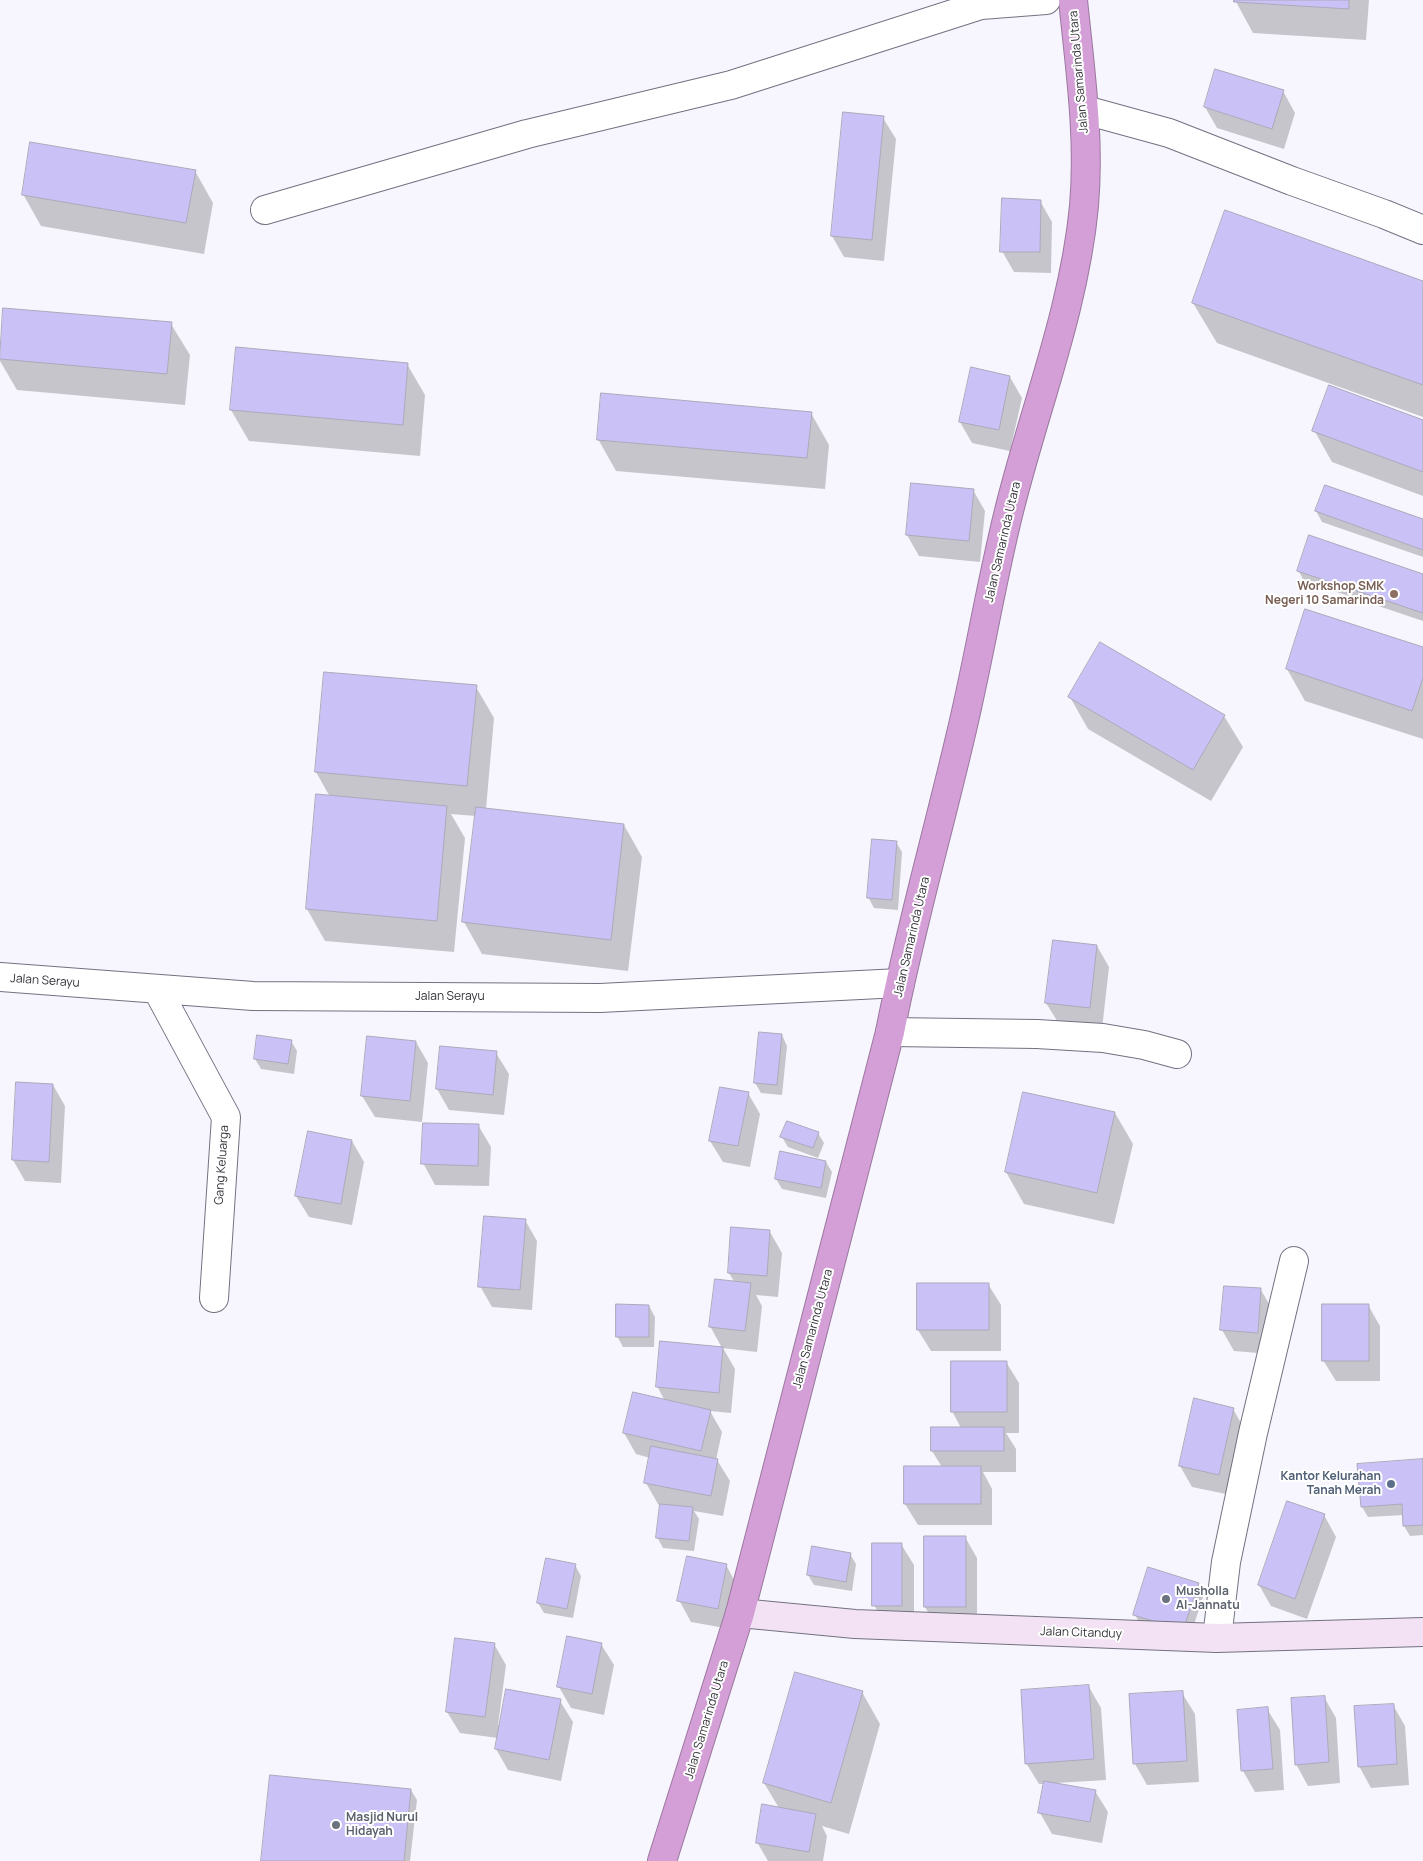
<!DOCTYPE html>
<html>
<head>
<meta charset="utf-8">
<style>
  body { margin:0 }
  canvas { display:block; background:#f7f6fe }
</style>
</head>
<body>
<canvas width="1423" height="1861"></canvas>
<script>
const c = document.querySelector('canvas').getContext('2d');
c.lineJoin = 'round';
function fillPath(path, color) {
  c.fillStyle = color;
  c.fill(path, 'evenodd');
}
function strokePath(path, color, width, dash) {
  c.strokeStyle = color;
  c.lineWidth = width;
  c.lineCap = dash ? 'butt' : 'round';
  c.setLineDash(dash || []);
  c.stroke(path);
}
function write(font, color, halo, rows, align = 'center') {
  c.font = font + ' Manrope,sans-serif';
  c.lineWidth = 4;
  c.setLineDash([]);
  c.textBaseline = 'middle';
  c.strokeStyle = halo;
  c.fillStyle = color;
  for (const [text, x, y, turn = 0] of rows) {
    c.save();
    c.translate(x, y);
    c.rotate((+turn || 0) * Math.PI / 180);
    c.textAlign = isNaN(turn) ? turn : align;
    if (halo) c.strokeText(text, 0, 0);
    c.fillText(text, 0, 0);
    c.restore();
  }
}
fillPath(new Path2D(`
  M1235 0H1369L1366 40 1253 33Z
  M1283 91 1295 113 1284 149 1217 128 1205 107Z
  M883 118 896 139 884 261 844 257 832 236Z
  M195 171 213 203 204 254 41 226 23 194Z
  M1040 201 1052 222 1051 273 1014 272 1002 251Z
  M1423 282V417L1217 343 1193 303Z
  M4 309 171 324 190 355 185 405 17 390 0 361Z
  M407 364 425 395 420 456 249 441 231 410Z
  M1010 377 1022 398 1010 451 972 443 960 422Z
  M811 413 829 445 825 489 616 471 598 439Z
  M1423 422V496L1332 462 1314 430Z
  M912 484 973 490 985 511 980 562 919 556 907 535Z
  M1316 511 1423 521V557L1322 522Z
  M1298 570 1423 575V621L1304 581Z
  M1423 649V739L1305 701 1287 669Z
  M325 673 476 687 494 718 486 809 624 825 642 857 628 971 482 954 464 922 476 816 451 814 465 838 454 952 325 941 307 909 317 795 330 797 316 772Z
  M1070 697 1224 716 1243 747 1211 801 1088 729Z
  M896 842 902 852 898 910 874 908 868 897Z
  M1097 946 1109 967 1102 1029 1059 1024 1046 1003Z
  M782 1035 787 1046 782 1095 761 1093 755 1083Z
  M368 1037 416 1042 428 1063 422 1122 375 1117 362 1096Z
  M291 1041 297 1051 294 1074 261 1069 255 1059Z
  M496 1053 509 1074 504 1115 449 1110 437 1089Z
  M53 1085 65 1106 61 1183 25 1181 13 1160Z
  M748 1093 760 1114 750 1167 723 1162 710 1141Z
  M1115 1113 1133 1144 1114 1224 1024 1204 1006 1172Z
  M478 1125 491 1147 489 1186 435 1185 423 1163Z
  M818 1133 824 1143 818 1158 788 1147 782 1137Z
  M352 1141 364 1162 352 1225 309 1217 296 1196Z
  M826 1162 832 1172 826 1198 782 1189 776 1179Z
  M525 1220 537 1241 532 1310 492 1307 480 1286Z
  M770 1232 782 1253 778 1297 756 1295 762 1306 757 1352 722 1348 710 1326 735 1283 729 1273Z
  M918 1284H988L1001 1305V1351H931L918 1330Z
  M1261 1290 1273 1311 1270 1354 1234 1351 1222 1330Z
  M1368 1305 1380 1326V1381H1336L1323 1360Z
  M649 1306 655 1317 654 1347H623L617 1336Z
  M723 1348 735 1369 731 1413 710 1411 722 1432 716 1460H717L730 1481 723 1516 694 1511 699 1519 694 1551 663 1548 657 1537 661 1505 658 1504 646 1483 650 1458 636 1454 624 1433 633 1394 665 1401 657 1386Z
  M1006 1362 1019 1383V1433H1006L1016 1449V1472H983L992 1489V1525H918L905 1504V1467H942L932 1451 961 1428 952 1411Z
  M1233 1409 1245 1430 1231 1495 1192 1487 1180 1466Z
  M1423 1461V1535L1410 1536 1404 1526V1515L1368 1517 1362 1507 1358 1465Z
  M1324 1515 1336 1537 1307 1619 1271 1606 1259 1585Z
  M965 1537 977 1558V1628H937L925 1607Z
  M901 1544 914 1565V1626H886L874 1605Z
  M850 1554 856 1564 852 1591 814 1585 808 1575Z
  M575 1565 581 1576 573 1618 544 1613 538 1603Z
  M726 1565 738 1587 730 1629 691 1622 679 1600Z
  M1198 1584 1204 1594 1189 1640 1141 1625 1135 1615Z
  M494 1644 506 1665 498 1725 560 1701 573 1722 561 1781 508 1770 496 1749 498 1738 460 1733 447 1712Z
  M601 1644 614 1665 604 1715 571 1708 559 1687Z
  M1089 1687 1101 1708 1106 1780 1056 1783 1095 1791 1108 1812 1102 1843 1052 1834 1040 1813 1045 1784H1039L1026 1763Z
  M862 1692 880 1724 849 1834 822 1826 827 1836 823 1861H768L757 1842 779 1808 764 1783Z
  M1182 1693 1195 1714 1199 1782 1147 1785 1135 1764Z
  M1324 1697 1336 1718 1340 1783 1308 1786 1296 1764Z
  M1393 1705 1405 1726 1409 1785 1371 1788 1359 1766Z
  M1267 1709 1280 1730 1284 1790 1255 1792 1243 1771Z
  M411 1790 417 1800 410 1861H262Z`), '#0003');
const building = new Path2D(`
  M1234 0H1349V9L1234 2Z
  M1215 69 1284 90 1272 129 1204 107Z
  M843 112 884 116 872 240 831 236Z
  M30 142 196 170 186 223 22 195Z
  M1002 198 1041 200 1040 252H1000Z
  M1225 210 1423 281V385L1192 303Z
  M3 308 172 322 167 374 0 359Z
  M236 347 408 363 403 425 230 410Z
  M971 367 1010 376 999 430 959 422Z
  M1329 385 1423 420V472L1312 431Z
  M601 393 812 412 807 458 597 440Z
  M911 483 974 489 969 541 906 535Z
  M1325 485 1423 519V550L1315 511Z
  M1309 535 1423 574V613L1297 571Z
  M1305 609 1423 647V678L1412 711 1286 669Z
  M1100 642 1225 715 1193 770 1068 697Z
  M324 672 477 685 467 786 315 772Z
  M316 794 447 806 437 921 306 909Z
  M476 807 624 824 611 940 462 922Z
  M872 839 897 841 892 900 867 898Z
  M1053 940 1097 945 1090 1008 1045 1003Z
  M759 1032 782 1034 777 1085 754 1083Z
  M257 1035 292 1040 288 1064 254 1059Z
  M367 1036 416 1041 410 1101 361 1096Z
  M440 1046 497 1051 493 1095 436 1089Z
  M16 1082 53 1084 49 1162 12 1160Z
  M720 1087 749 1092 738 1146 709 1141Z
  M1023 1092 1115 1112 1097 1193 1005 1172Z
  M787 1121 819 1132 813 1148 780 1137Z
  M423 1123 479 1124 478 1166 421 1164Z
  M308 1131 352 1140 341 1204 295 1196Z
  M780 1151 826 1161 821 1188 775 1179Z
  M484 1216 526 1219 520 1290 478 1287Z
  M731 1227 770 1230 767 1276 728 1273Z
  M715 1279 751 1283 745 1331 709 1327Z
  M917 1283H989V1330H917Z
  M1224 1286 1261 1288 1258 1333 1220 1330Z
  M616 1304 649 1305V1337H616Z
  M1322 1304H1369V1361H1322Z
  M660 1341 723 1347 719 1393 656 1387Z
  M951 1361H1007V1412H951Z
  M633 1392 711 1410 701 1451 623 1433Z
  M1194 1398 1234 1408 1219 1475 1179 1466Z
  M931 1427H1004V1451H931Z
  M651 1446 718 1459 711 1496 644 1483Z
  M1423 1459V1525L1403 1526 1402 1504 1361 1507 1357 1464Z
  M904 1466H981V1504H904Z
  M1287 1501 1325 1514 1295 1599 1258 1585Z
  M660 1504 693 1507 689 1541 656 1538Z
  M924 1536H966V1607H924Z
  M872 1543H902V1606H872Z
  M812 1546 851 1553 846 1582 807 1575Z
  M687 1556 727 1564 718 1609 677 1601Z
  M546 1558 576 1564 567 1609 537 1603Z
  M1148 1567 1199 1583 1183 1630 1133 1615Z
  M567 1636 602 1643 592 1694 557 1687Z
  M455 1638 495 1643 485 1717 446 1712Z
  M795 1672 863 1691 831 1803 763 1783Z
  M1089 1685 1094 1759 1025 1764 1021 1690Z
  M506 1689 561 1699 549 1760 495 1749Z
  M1183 1691 1187 1761 1133 1764 1129 1694Z
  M1325 1696 1329 1762 1295 1765 1291 1698Z
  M1394 1704 1397 1764 1358 1767 1354 1706Z
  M1268 1707 1273 1769 1241 1771 1237 1710Z
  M270 1775 411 1789 404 1861H261Z
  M1044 1781 1096 1790 1090 1822 1038 1813Z
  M762 1804 816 1814 809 1852 756 1843Z`);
fillPath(building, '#cac1f6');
strokePath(building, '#aca9bb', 1);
const street = new Path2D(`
  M1085 110 1169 133 1292 181 1384 214 1423 230
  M265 210 527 134 731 85 981 5 1046 0
  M0 977 253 996 600 998 900 983
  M157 989 226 1117 214 1298
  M890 1032 1037 1034 1103 1038 1144 1045 1177 1054
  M1217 1638 1226 1562 1253 1433 1294 1261`);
const secondary = new Path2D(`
  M740 1613 855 1624 1217 1638 1423 1632`);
const highway = new Path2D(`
  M662 1861 740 1613 890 1032C909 933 937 836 960 738 978 664 990 588 1008 515 1033 412 1074 312 1084 206 1090 137 1080 69 1073 0`);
strokePath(street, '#737181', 30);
strokePath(secondary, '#737181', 30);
strokePath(highway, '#9b789f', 30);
strokePath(street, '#fff', 28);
strokePath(secondary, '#f2e2f3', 28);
strokePath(highway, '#d39fd6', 28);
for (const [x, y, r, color] of [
  [1394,594,5,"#8d6e63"],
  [1391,1484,5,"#5c6f8a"],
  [1166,1599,5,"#6b7280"],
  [336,1825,5,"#6b7280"]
]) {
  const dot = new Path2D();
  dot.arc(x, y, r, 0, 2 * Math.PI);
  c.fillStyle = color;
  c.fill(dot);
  strokePath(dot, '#fff', 2);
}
write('12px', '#323138', '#fff', [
  ["Jalan Samarinda Utara",1079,72,-95],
  ["Jalan Samarinda Utara",1003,542,-77],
  ["Jalan Samarinda Utara",912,937,-77],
  ["Jalan Serayu",45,981,4],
  ["Jalan Serayu",450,997],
  ["Gang Keluarga",222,1165,-86],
  ["Jalan Samarinda Utara",813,1329,-75],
  ["Jalan Citanduy",1081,1633,2],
  ["Jalan Samarinda Utara",707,1720,-73]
]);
write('bold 12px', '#785e54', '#fff', [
  ["Workshop SMK",1384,587],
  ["Negeri 10 Samarinda",1384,601]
], 'right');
write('bold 12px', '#4e5e75', '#fff', [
  ["Kantor Kelurahan",1381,1477],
  ["Tanah Merah",1381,1491]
], 'right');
write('bold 12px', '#5b616d', '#fff', [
  ["Musholla",1176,1592],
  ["Al-Jannatu",1176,1606],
  ["Masjid Nurul",346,1818],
  ["Hidayah",346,1832]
], 'left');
</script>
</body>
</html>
